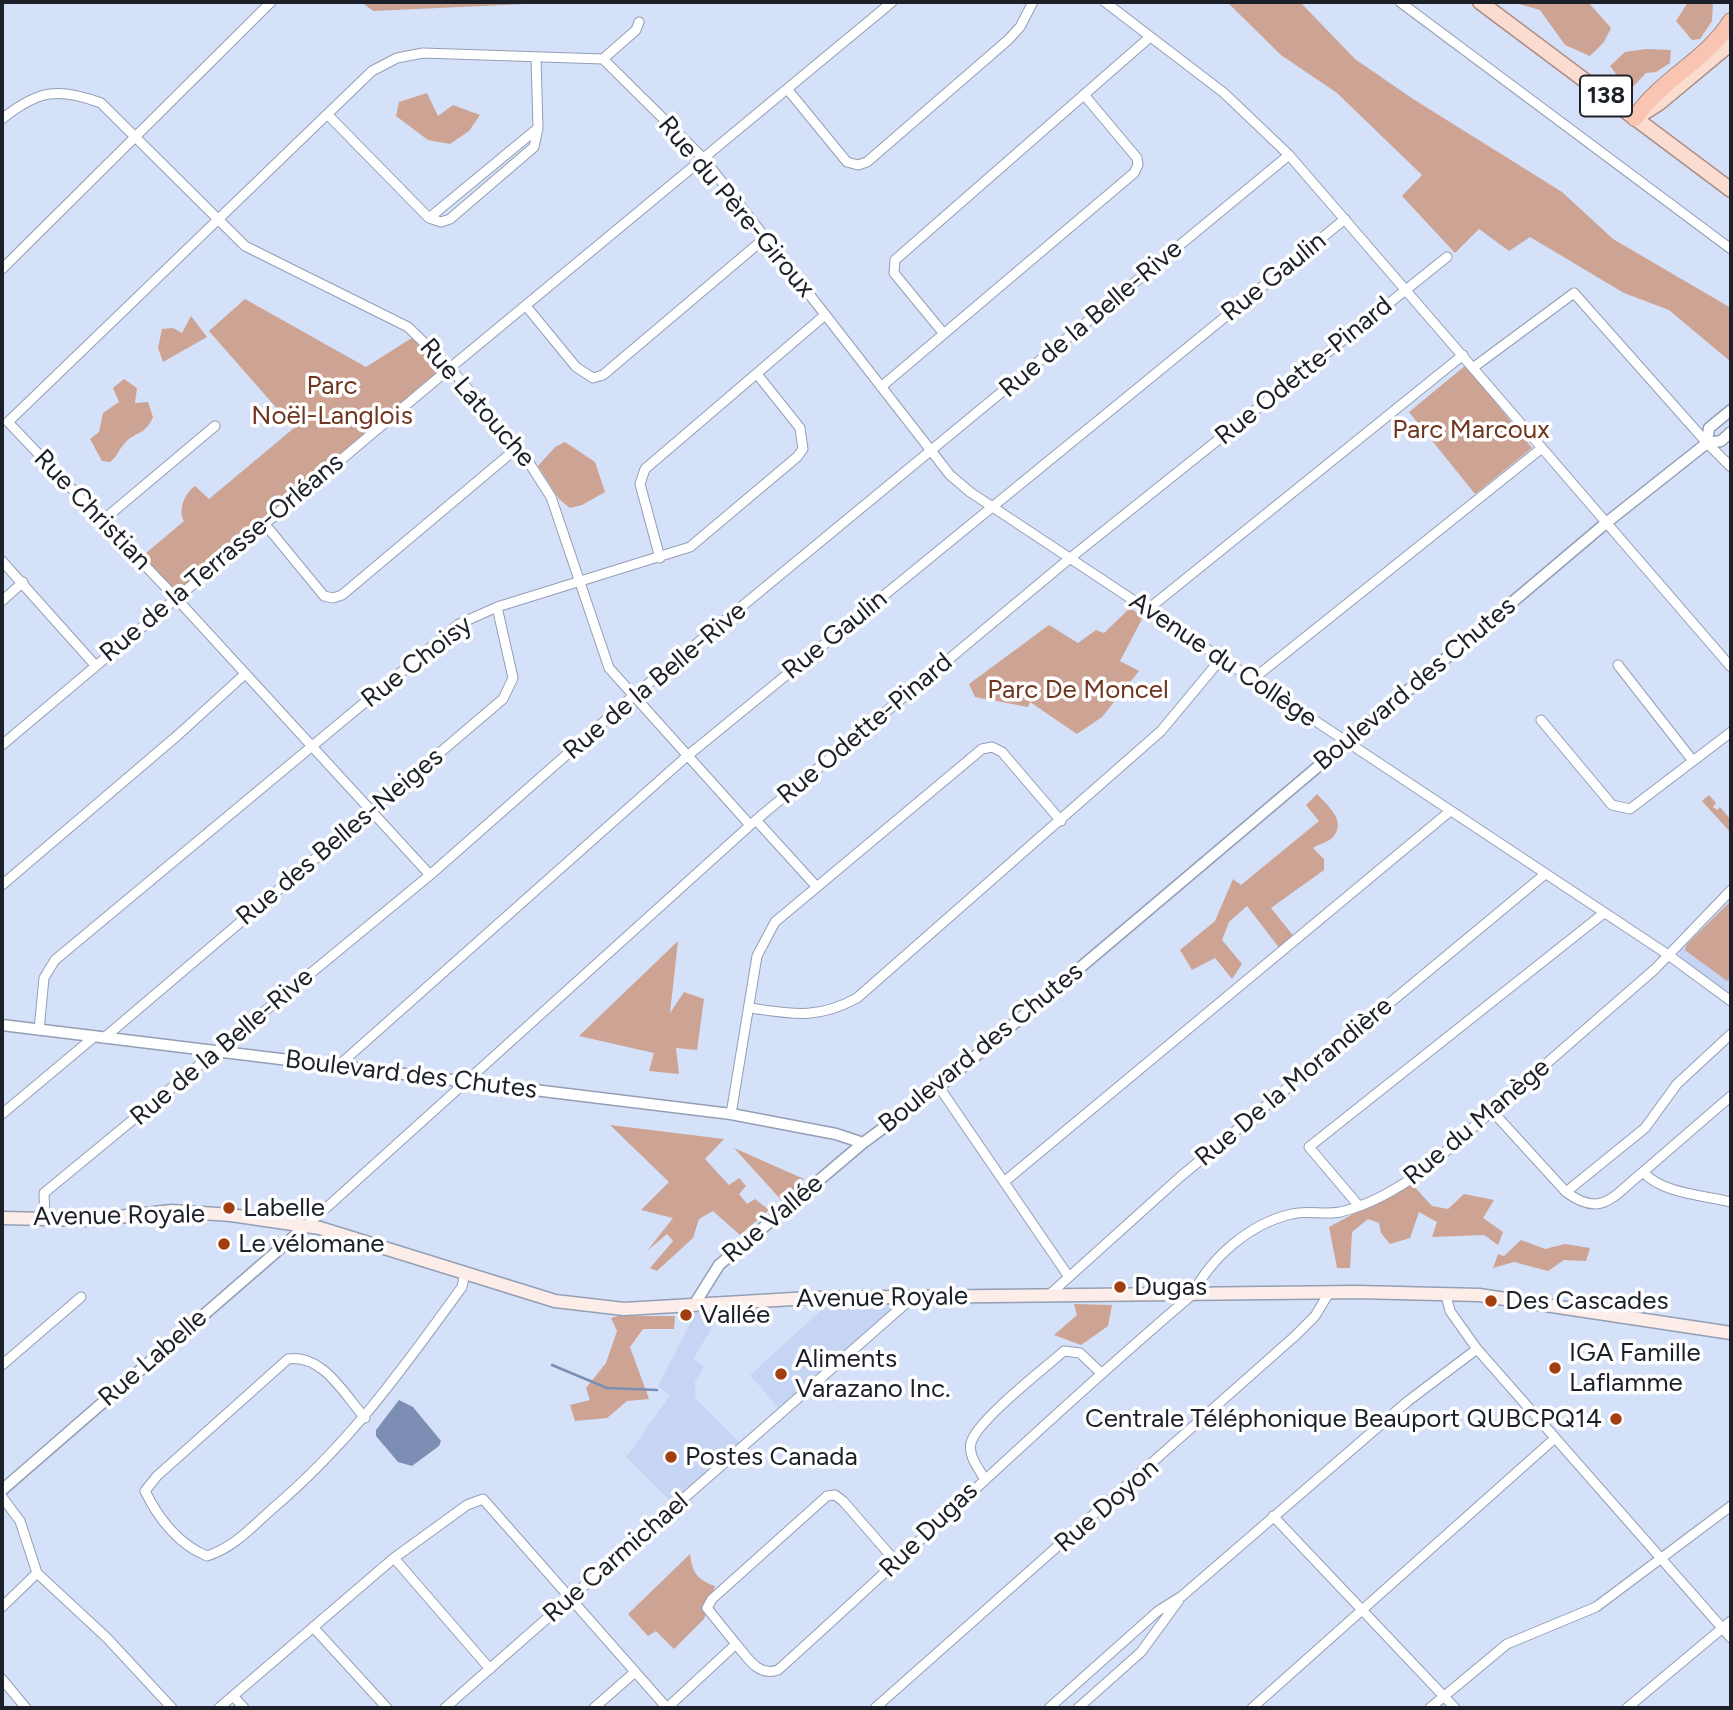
<!DOCTYPE html>
<html>
<head>
<meta charset="utf-8">
<style>
  body { margin:0 }
  #map { position:relative; width:1733px; height:1710px; overflow:hidden; background:#d5e1f9; font-family:Figtree,sans-serif }
  canvas { display:block }
  .frame { position:absolute; inset:0; border:4px solid #1c2029; pointer-events:none }
</style>
</head>
<body>
<div id="map">
<canvas width="1733" height="1710"></canvas>
<div class="frame"></div>
</div>
<script>
const c = document.querySelector('canvas').getContext('2d');
c.lineJoin = 'round';
function fillPath(path, color) {
  c.fillStyle = color;
  c.fill(path, 'evenodd');
}
function strokePath(path, color, width, dash) {
  c.strokeStyle = color;
  c.lineWidth = width;
  c.lineCap = dash ? 'butt' : 'round';
  c.setLineDash(dash || []);
  c.stroke(path);
}
function write(font, color, halo, rows, align = 'center') {
  c.font = font + ' Figtree,sans-serif';
  c.lineWidth = 7;
  c.setLineDash([]);
  c.textBaseline = 'middle';
  c.strokeStyle = halo;
  c.fillStyle = color;
  for (const [text, x, y, turn = 0] of rows) {
    c.save();
    c.translate(x, y);
    c.rotate((+turn || 0) * Math.PI / 180);
    c.textAlign = isNaN(turn) ? turn : align;
    if (halo) c.strokeText(text, 0, 0);
    c.fillText(text, 0, 0);
    c.restore();
  }
}
fillPath(new Path2D(`
  M1731 895V994L1680 959V947Z
  M835 1298H912L782 1412 750 1375Z
  M727 1303 693 1359 704 1367 695 1381V1391L696 1399 743 1446 675 1506 626 1457 670 1396 658 1386 700 1304Z`), '#c6d5f3');
fillPath(new Path2D(`
  M361 2H569L373 11Z
  M1227 2H1300L1355 59 1413 99 1562 192 1613 239 1731 308V362L1669 310 1624 293 1530 237 1509 251 1479 229 1455 253 1402 196 1422 175 1337 93 1281 55Z
  M1512 2H1588L1611 28 1604 42 1590 56 1565 45 1540 10Z
  M1688 2H1713L1712 21 1700 39 1692 40 1676 21Z
  M1646 49 1671 50 1670 63 1656 72 1646 73 1629 91 1610 66 1625 52Z
  M427 93 438 116 453 105 480 115 469 131 450 144 428 140 396 116 399 102Z
  M245 299 366 367 418 334 450 368 176 598 139 559 184 521C178 510 184 494 195 486L209 499 294 428 209 331Z
  M191 316 207 337 163 362 158 348 162 329 173 328 182 333Z
  M1466 365 1532 448 1475 494 1409 412Z
  M124 379 137 388 135 403 148 402 153 417C144 437 136 430 124 444 118 451 117 457 110 462L102 461 90 439 99 432 103 413 119 402 113 388Z
  M565 442 595 462 605 492 582 505 570 508 559 499 538 466 555 447Z
  M1130 608 1143 617 1120 661 1139 671 1102 717 1077 734 1030 702 1028 707 975 697 969 684 1049 625 1078 643 1096 630 1104 633Z
  M1317 794C1328 806 1347 821 1333 837 1329 842 1319 844 1313 848L1324 859V870L1271 908 1295 938 1280 949 1247 906 1229 922 1222 940 1242 964 1232 979 1215 958 1192 970 1180 950 1215 921 1233 879 1241 885 1319 821 1306 805Z
  M1709 795 1716 803 1713 807 1717 810 1720 807 1731 820V833L1702 801Z
  M1731 901V976L1727 981 1685 950 1687 944Z
  M678 941 670 1013 684 992 704 999 697 1050 676 1048 679 1074 649 1071 654 1053 579 1036Z
  M610 1125 724 1139 705 1159 729 1185 739 1178 746 1186 739 1194 747 1204 755 1199 769 1210 740 1235 713 1211 699 1219 693 1238 657 1271 650 1268 673 1241 667 1234 647 1251 673 1218 641 1210 669 1182Z
  M734 1148 804 1179 783 1202Z
  M1411 1183 1432 1206 1448 1209 1464 1194 1494 1200 1483 1218 1503 1232 1498 1245 1484 1235 1432 1237 1437 1222 1419 1212 1410 1238 1390 1244 1381 1233 1379 1223 1368 1219 1352 1232 1350 1268H1337L1329 1227Z
  M1521 1240 1545 1249 1565 1244 1590 1248 1586 1261 1564 1260 1548 1271 1514 1262 1493 1268 1498 1254 1504 1256Z
  M1074 1304 1112 1305 1108 1326 1081 1345 1054 1335 1077 1315Z
  M618 1316H675L674 1329H643L630 1347 649 1399 627 1401 607 1418 575 1421 570 1405 590 1400 586 1388 606 1363 617 1331 611 1318Z
  M690 1554C692 1572 697 1580 715 1586L704 1619 674 1649 656 1631 648 1636 628 1614Z`), '#cda393');
fillPath(new Path2D(`
  M399 1400 413 1407 441 1441 439 1446 412 1466 398 1462 376 1436V1430Z`), '#7c8eb3');
strokePath(new Path2D(`
  M552 1365 607 1388 657 1390`), '#7c8eb3', 2.5);
const minor = new Path2D(`
  M1105 2 1224 93 1289 155 1731 667
  M1400 2 1731 249
  M603 59 636 30 639 22
  M788 90 847 162 858 165 867 162 1008 40 1020 27 1033 2
  M328 115 429 218 441 222 450 219 534 147 538 128 536 58
  M2 119C38 90 58 87 101 103L245 246 408 327 450 368 526 458 551 497 609 668 750 825
  M429 218 538 128
  M2 269 271 2
  M526 306 576 367 593 378 603 375 765 238
  M944 334 894 273 895 260 1150 37
  M1474 367 1574 293 1707 443 1731 467
  M881 387 1134 173 1138 165 1137 158 1085 96
  M102 521 215 426
  M264 523 324 596 333 598 342 595 517 448
  M660 558 640 484 645 469 825 315
  M2 561 95 665
  M2 601 23 582
  M1147 610 1463 355
  M1618 665 1693 761
  M1253 679 1542 448
  M1541 720 1612 805 1630 809 1731 732
  M2 745 450 368 892 2
  M756 820 816 886
  M430 875 176 598 8 422 372 71 397 58 423 53 603 59 704 159 950 475 970 492 1667 954 1731 1001
  M2 885 178 735 245 674
  M750 1008C792 1014 817 1020 857 998L1161 731 1220 660
  M39 1030 44 978 55 960 459 624 497 607 690 547 797 457 803 449 800 428 757 374
  M104 1038 503 699 513 678 497 607
  M338 1066 686 757 1345 219
  M939 1087 1069 1277
  M1493 1112 1566 1192C1602 1219 1614 1195 1643 1172 1663 1194 1703 1195 1731 1202
  M2 1114 94 1037
  M731 1114 757 956 775 922 982 749 992 747 1002 752 1061 821
  M1643 1172 1731 1096
  M1004 1182 1449 812
  M1566 1192 1645 1128 1677 1084 1731 1034
  M1359 1206 1309 1147 1604 913
  M45 1220 44 1193 430 875 632 697 1289 155
  M305 1227 756 820 1069 559 1447 257
  M1049 1295 1180 1177 1544 875
  M1446 1295 1450 1311 1477 1349 1731 1638
  M2 1365 81 1297
  M365 1418C344 1394 323 1354 288 1359L157 1476 145 1491C158 1518 179 1545 207 1556 233 1548 251 1528 271 1510 350 1443 402 1370 462 1287L465 1272
  M984 1478C978 1467 968 1456 971 1443 976 1421 1045 1368 1064 1351L1080 1353 1101 1373
  M2 1497 20 1521 37 1573 107 1638 172 1708
  M1273 1516 1455 1708
  M394 1558 490 1669
  M2 1607 37 1573
  M313 1627 387 1708
  M736 1644 707 1608 712 1599 827 1496 835 1495 843 1501 897 1563
  M2 1679 26 1708
  M233 1696 244 1708
  M219 1708 394 1558 467 1505 483 1499 667 1708
  M445 1708 912 1298
  M594 1708 635 1672
  M667 1708 736 1644C748 1658 758 1677 778 1670 917 1545 1051 1415 1193 1294 1211 1257 1251 1223 1292 1214 1307 1210 1325 1215 1340 1212 1371 1205 1398 1188 1423 1171L1655 969 1731 890
  M875 1708 1295 1336 1315 1316 1329 1293
  M1049 1708 1158 1611 1182 1596 1408 1401 1477 1349
  M1078 1708 1141 1652 1179 1600
  M1252 1708 1554 1439
  M1430 1708 1507 1644 1596 1607 1731 1506
  M1627 1708 1731 1621`);
const tertiary = new Path2D(`
  M1707 443 1709 428 1731 410
  M1707 443 1721 441 1731 432
  M2 1025 731 1114 836 1134 863 1143
  M694 1305 719 1265 863 1143 939 1087 1606 523 1707 443
  M2 1490 305 1227`);
const secondary = new Path2D(`
  M2 1218 91 1220 172 1211 231 1215 320 1228 555 1301 624 1309 810 1298 1357 1292 1479 1295 1731 1333`);
const primary = new Path2D(`
  M1480 2 1731 190
  M1640 115 1659 103 1731 43`);
const motorway = new Path2D(`
  M1635 118C1661 79 1707 60 1731 21`);
strokePath(minor, '#939fb5', 11);
strokePath(tertiary, '#939fb5', 13);
strokePath(secondary, '#939fb5', 15);
strokePath(primary, '#ac8b81', 17);
strokePath(motorway, '#ac8b81', 18);
strokePath(minor, '#fff', 9);
strokePath(tertiary, '#fff', 10);
strokePath(secondary, '#fdede8', 12);
strokePath(primary, '#fbdcd0', 14);
strokePath(motorway, '#f9c4b1', 16);
for (const [x, y, r, color] of [
  [229,1208,7,"#a33e10"],
  [224,1244,7,"#a33e10"],
  [1120,1287,7,"#a33e10"],
  [1491,1301,7,"#a33e10"],
  [686,1315,7,"#a33e10"],
  [1555,1368,7,"#a33e10"],
  [781,1374,7,"#a33e10"],
  [1616,1419,7,"#a33e10"],
  [671,1457,7,"#a33e10"]
]) {
  const dot = new Path2D();
  dot.arc(x, y, r, 0, 2 * Math.PI);
  c.fillStyle = color;
  c.fill(dot);
  strokePath(dot, '#fff', 2.5);
}
for (const [x, y, w] of [
  [1606,96,52]
]) {
  const box = new Path2D();
  box.roundRect(x - w / 2, y - 20.5, w, 41, 5);
  c.fillStyle = '#fff';
  c.fill(box);
  strokePath(box, '#1c2029', 2);
}
write('bold 24px', '#1c2029', null, [
  ["138",1606,96]
]);
write('26px', '#1c2029', '#fff', [
  ["Rue du Père-Giroux",736,207,50],
  ["Rue Gaulin",1274,277,-39],
  ["Rue de la Belle-Rive",1091,319,-40],
  ["Rue Odette-Pinard",1304,371,-39],
  ["Rue Latouche",477,403,49],
  ["Rue Christian",92,510,46],
  ["Rue de la Terrasse-Orléans",222,558,-40],
  ["Rue Gaulin",835,635,-39],
  ["Avenue du Collège",1223,660,34],
  ["Rue Choisy",417,662,-38],
  ["Rue de la Belle-Rive",655,681,-40],
  ["Boulevard des Chutes",1415,684,-40],
  ["Rue Odette-Pinard",865,729,-40],
  ["Rue des Belles-Neiges",340,837,-40],
  ["Rue de la Belle-Rive",222,1047,-40],
  ["Boulevard des Chutes",981,1048,-39],
  ["Boulevard des Chutes",411,1075,7],
  ["Rue De la Morandière",1294,1082,-40],
  ["Rue du Manège",1477,1122,-40],
  ["Avenue Royale",119,1216,-1],
  ["Rue Vallée",773,1219,-40],
  ["Avenue Royale",882,1298,-1],
  ["Rue Labelle",153,1358,-41],
  ["Rue Doyon",1107,1506,-41],
  ["Rue Dugas",929,1530,-44],
  ["Rue Carmichael",616,1558,-41]
]);
write('26px', '#6f351f', '#fff', [
  ["Parc",332,386],
  ["Noël-Langlois",332,416],
  ["Parc Marcoux",1471,430],
  ["Parc De Moncel",1078,690]
]);
write('26px', '#1c2029', '#fff', [
  ["Labelle",243,1208],
  ["Le vélomane",238,1244],
  ["Dugas",1134,1287],
  ["Des Cascades",1505,1301],
  ["Vallée",700,1315],
  ["IGA Famille",1569,1353],
  ["Laflamme",1569,1383],
  ["Aliments",795,1359],
  ["Varazano Inc.",795,1389],
  ["Centrale Téléphonique Beauport QUBCPQ14",1602,1419,"right"],
  ["Postes Canada",685,1457]
], 'left');
</script>
</body>
</html>
